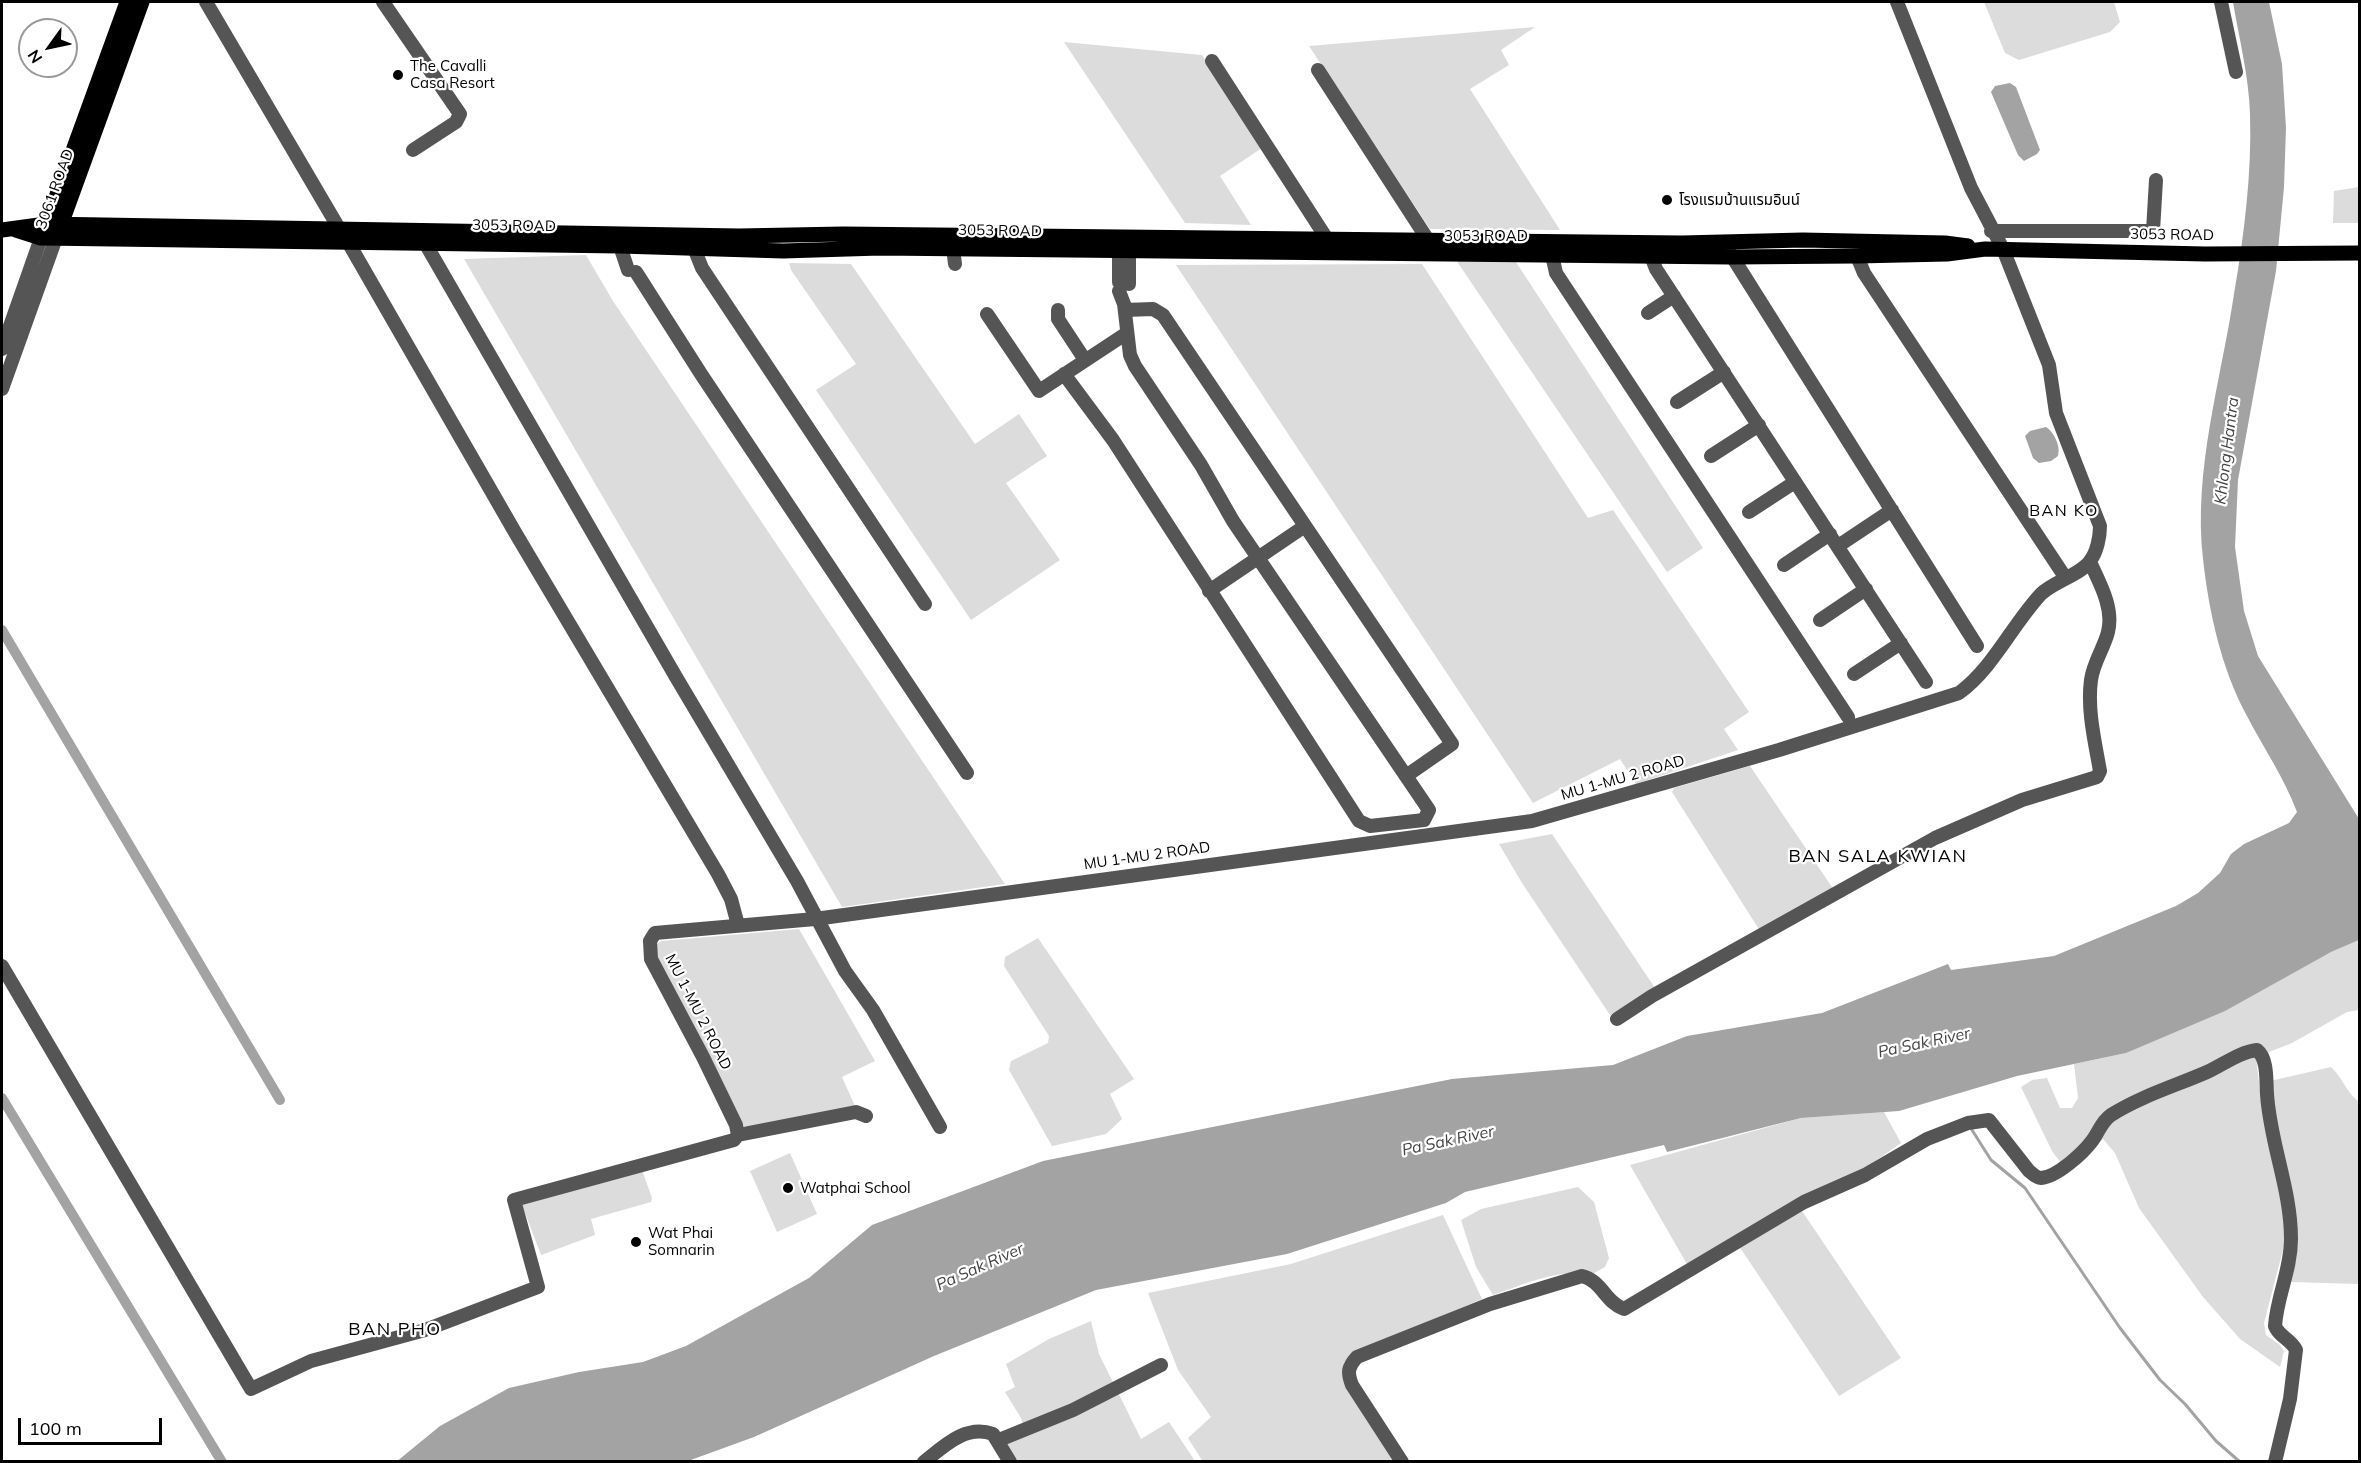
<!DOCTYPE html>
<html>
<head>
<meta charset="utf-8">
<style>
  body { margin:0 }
  #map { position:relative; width:2361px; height:1463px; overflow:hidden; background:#fff; font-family:Mulish,sans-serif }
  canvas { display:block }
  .frame { position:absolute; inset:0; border:3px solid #000; pointer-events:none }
  .north { position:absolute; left:18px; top:18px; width:60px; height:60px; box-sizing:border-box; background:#fff; border:2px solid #999; border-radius:50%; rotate:237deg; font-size:16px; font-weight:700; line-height:24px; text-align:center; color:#000 }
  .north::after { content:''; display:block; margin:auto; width:21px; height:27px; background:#000; clip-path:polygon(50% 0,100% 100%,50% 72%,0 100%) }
  .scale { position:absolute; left:18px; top:1418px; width:144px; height:27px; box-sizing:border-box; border:3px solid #000; border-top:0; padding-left:8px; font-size:18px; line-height:21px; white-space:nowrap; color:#000; -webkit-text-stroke:4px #fff; paint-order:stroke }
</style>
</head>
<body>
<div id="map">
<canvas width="2361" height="1463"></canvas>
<div class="frame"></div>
<div class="north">N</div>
<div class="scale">100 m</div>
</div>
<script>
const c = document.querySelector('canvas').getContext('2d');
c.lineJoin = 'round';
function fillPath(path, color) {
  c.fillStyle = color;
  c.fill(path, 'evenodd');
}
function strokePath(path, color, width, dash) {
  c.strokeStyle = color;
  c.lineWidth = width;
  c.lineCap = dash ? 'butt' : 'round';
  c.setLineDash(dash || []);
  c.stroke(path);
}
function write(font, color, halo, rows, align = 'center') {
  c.font = font + ' Mulish,"Noto Sans Thai",sans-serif';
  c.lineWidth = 4.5;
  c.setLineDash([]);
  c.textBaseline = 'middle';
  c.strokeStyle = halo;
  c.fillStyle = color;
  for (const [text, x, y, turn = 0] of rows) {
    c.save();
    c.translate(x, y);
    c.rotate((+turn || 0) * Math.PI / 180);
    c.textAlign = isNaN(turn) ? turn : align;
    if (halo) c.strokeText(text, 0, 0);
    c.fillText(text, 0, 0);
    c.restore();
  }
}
fillPath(new Path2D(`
  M1984 2H2114L2120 22 2110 32 2019 60 2005 53Z
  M1535 27 1501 50 1509 65 1470 89 1560 230 1430 229 1309 46Z
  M1064 42 1202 55 1262 148 1220 176 1251 225 1185 223Z
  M2359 187V223H2333L2334 191Z
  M586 255 613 301 1005 884 842 907 464 259Z
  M1459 258 1514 259 1703 548 1667 572 1458 263Z
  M789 263 851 264 975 444 1019 414 1047 456 1006 483 1060 560 971 620 816 390 856 364 791 270Z
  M1422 264 1588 518 1613 510 1749 712 1724 729 1738 750 1636 784 1620 759 1533 803 1176 265Z
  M1750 766 1834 890 1760 931 1672 792 1674 788Z
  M1552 834 1655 988 1610 1015 1522 883 1499 844Z
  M799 929 875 1061 842 1077 855 1106 746 1127 740 1123 656 959 654 946 661 941Z
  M1038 938 1134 1079 1110 1094 1122 1119 1106 1134 1052 1146 1009 1070 1011 1061 1048 1043 1049 1036 1004 966 1005 957Z
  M2359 940V1010L2347 1012 2292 1043 2256 1057 2263 1116 2285 1204V1242L2264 1323 2266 1335 2280 1345 2284 1351 2280 1367 2240 1339 2203 1297 2139 1208 2115 1153 2103 1139 2067 1171 2052 1151 2021 1087 2032 1080 2047 1078 2060 1108H2072L2078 1098 2074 1064 2126 1053 2331 952Z
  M2331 1067C2343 1078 2346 1092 2359 1102V1284L2292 1282 2288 1278 2292 1243 2270 1081Z
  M1884 1112 1901 1143 1864 1169 1869 1179 1802 1211 1901 1358 1839 1396 1739 1246 1692 1273 1630 1165 1801 1118Z
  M790 1153 817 1214 777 1232 750 1171Z
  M642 1170 652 1198 651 1202 591 1219 595 1235 541 1255 522 1205 525 1198Z
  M1578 1187 1594 1202 1609 1258 1605 1267 1591 1275C1558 1268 1524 1285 1493 1295L1476 1267 1461 1220 1481 1209Z
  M1443 1215 1482 1299 1354 1353 1344 1362 1343 1375 1397 1461 1203 1462 1188 1438 1211 1417 1178 1370 1148 1293 1291 1264Z
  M1091 1321 1099 1354 1141 1439 1169 1422 1195 1461H1014L1004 1441 1025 1431 1021 1418 1005 1392 1015 1387 1006 1364 1049 1339Z`), '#dcdcdc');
fillPath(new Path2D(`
  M2233 2H2269L2282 64 2286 128 2284 187 2276 271 2238 480 2235 547 2244 611 2258 656 2359 819V940L2331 952 2225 1011 2126 1053 2017 1076 1899 1111 1801 1118 1667 1152 1664 1145 1465 1192 1446 1203 1287 1254 1096 1290 934 1356 754 1437 688 1461 396 1462 440 1426 509 1388 579 1372 643 1362 686 1346 809 1278 872 1225 1043 1161 1452 1079 1613 1065 1687 1036 1822 1013 1948 964 1951 970 2054 956 2176 906 2198 893 2220 873 2231 854 2244 844 2289 823 2297 812C2284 777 2264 749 2247 716 2221 668 2209 612 2203 559 2193 470 2221 381 2234 294 2244 235 2252 173 2250 114 2249 77 2239 38 2233 2Z
  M2010 83 2016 87 2040 150 2037 154 2024 161 2018 155 1991 92 1995 86Z
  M2046 427C2054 432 2061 446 2058 456L2051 461 2039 463 2033 458 2025 436 2030 431Z`), '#a3a3a3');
strokePath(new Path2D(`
  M1972 1130 1991 1160 2025 1188 2120 1328 2160 1380 2185 1404 2216 1441 2240 1462`), '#a3a3a3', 3);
strokePath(new Path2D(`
  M2 630 280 1100
  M2 1098 222 1462`), '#a3a3a3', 10);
strokePath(new Path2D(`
  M206 2 340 230
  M383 2 460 114 456 122 413 150
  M2221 2 2236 72
  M1212 61 1327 239
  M1318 70 1428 240
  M1991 231H2153L2156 180
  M348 242 516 534 718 874 731 899 738 925
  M425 243 676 677 797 881 845 971 873 1010 940 1127
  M620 246 628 270
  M694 248 702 268 925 604
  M953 248 955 264
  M1728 250 1977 646
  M1552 255 1556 273 1848 717
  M1651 256 1656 269 1926 682
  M1857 256 1864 273 2065 577
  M636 272 701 374 967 773
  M1119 282V250
  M1129 284V250
  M1058 310V319L1085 360
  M1125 310 1153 309 1163 315 1452 744 1406 776
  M1648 313 1674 296
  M987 314 1039 391 1127 333
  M2 349 41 238
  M1064 374 1113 440 1359 821 1370 826 1424 820 1429 810 1233 521 1201 465 1135 366 1130 355 1124 304 1119 291
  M2 389 56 238
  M1677 402 1724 372
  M1711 456 1759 425
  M1749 512 1795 482
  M1838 546 1892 510
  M1784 565 1830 534
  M1209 591 1305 526
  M1820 620 1866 589
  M1854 674 1901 643
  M2 966 251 1389 311 1361 425 1330 538 1287 514 1200 734 1140 738 1135 736 1125 703 1057 651 959 650 941 655 933 815 919 1532 821 1779 750 1959 693C1994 667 2012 625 2041 594 2053 582 2082 574 2090 561 2097 552 2100 537 2100 526L2056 413 2049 365 2003 249 1971 188 1897 2
  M1617 1019 1652 996 1935 838 2022 800 2097 777 2100 771C2095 742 2087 710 2091 680 2093 663 2104 648 2108 632 2114 608 2100 584 2090 562
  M738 1135 856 1112 866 1116
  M999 1440 1073 1410 1161 1365
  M924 1462C944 1446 966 1424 993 1434L1010 1462
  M1402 1462 1352 1385C1347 1372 1348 1367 1357 1357L1490 1304 1582 1276C1602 1281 1605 1302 1624 1309L1804 1202 1865 1175 1927 1139 1968 1123 1989 1120 2029 1171C2033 1174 2036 1178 2041 1178 2057 1177 2083 1153 2092 1141 2099 1132 2101 1122 2111 1115 2141 1096 2175 1086 2207 1072 2223 1065 2239 1052 2257 1050 2268 1059 2266 1080 2267 1094 2270 1143 2291 1189 2291 1239 2291 1270 2277 1296 2275 1326 2279 1337 2291 1339 2296 1350L2290 1399 2275 1462`), '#555', 14);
strokePath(new Path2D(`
  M2 230 46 224 739 236 843 234 1682 243 1803 240 1945 243 1968 246
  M16 230 41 238 620 246 783 251 880 248 1730 257 1857 256 1947 254 1985 249 2205 254 2360 253
  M43 233 127 2
  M58 233 142 2`), '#000', 15);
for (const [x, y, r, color] of [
  [398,75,6,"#000"],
  [1667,200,6,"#000"],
  [788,1188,6,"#000"],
  [636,1242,6,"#000"]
]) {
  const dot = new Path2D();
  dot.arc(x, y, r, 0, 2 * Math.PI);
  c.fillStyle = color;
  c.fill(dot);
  strokePath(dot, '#fff', 2);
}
write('15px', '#000', '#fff', [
  ["The Cavalli",410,66],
  ["Casa Resort",410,83],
  ["โรงแรมบ้านแรมอินน์",1679,200],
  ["Watphai School",800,1188],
  ["Wat Phai",648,1233],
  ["Somnarin",648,1250]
], 'left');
write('15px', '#000', '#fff', [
  ["3061 ROAD",55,189,-70],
  ["3053 ROAD",514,226,1],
  ["3053 ROAD",1000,231,1],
  ["3053 ROAD",2172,235,1],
  ["3053 ROAD",1486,236],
  ["MU 1-MU 2 ROAD",1623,778,-16],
  ["MU 1-MU 2 ROAD",1147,856,-8],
  ["MU 1-MU 2 ROAD",698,1012,63]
]);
write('italic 16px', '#444', '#fff', [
  ["Khlong Hantra",2227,451,-83],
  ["Pa Sak River",1924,1043,-12],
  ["Pa Sak River",1448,1141,-12],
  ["Pa Sak River",980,1267,-24]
]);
c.letterSpacing = '1.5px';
write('16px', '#000', '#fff', [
  ["BAN KO",2064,511]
]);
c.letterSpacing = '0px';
c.letterSpacing = '1.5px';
write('18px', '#000', '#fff', [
  ["BAN SALA KWIAN",1878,857],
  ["BAN PHO",395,1330]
]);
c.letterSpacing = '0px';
</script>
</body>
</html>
